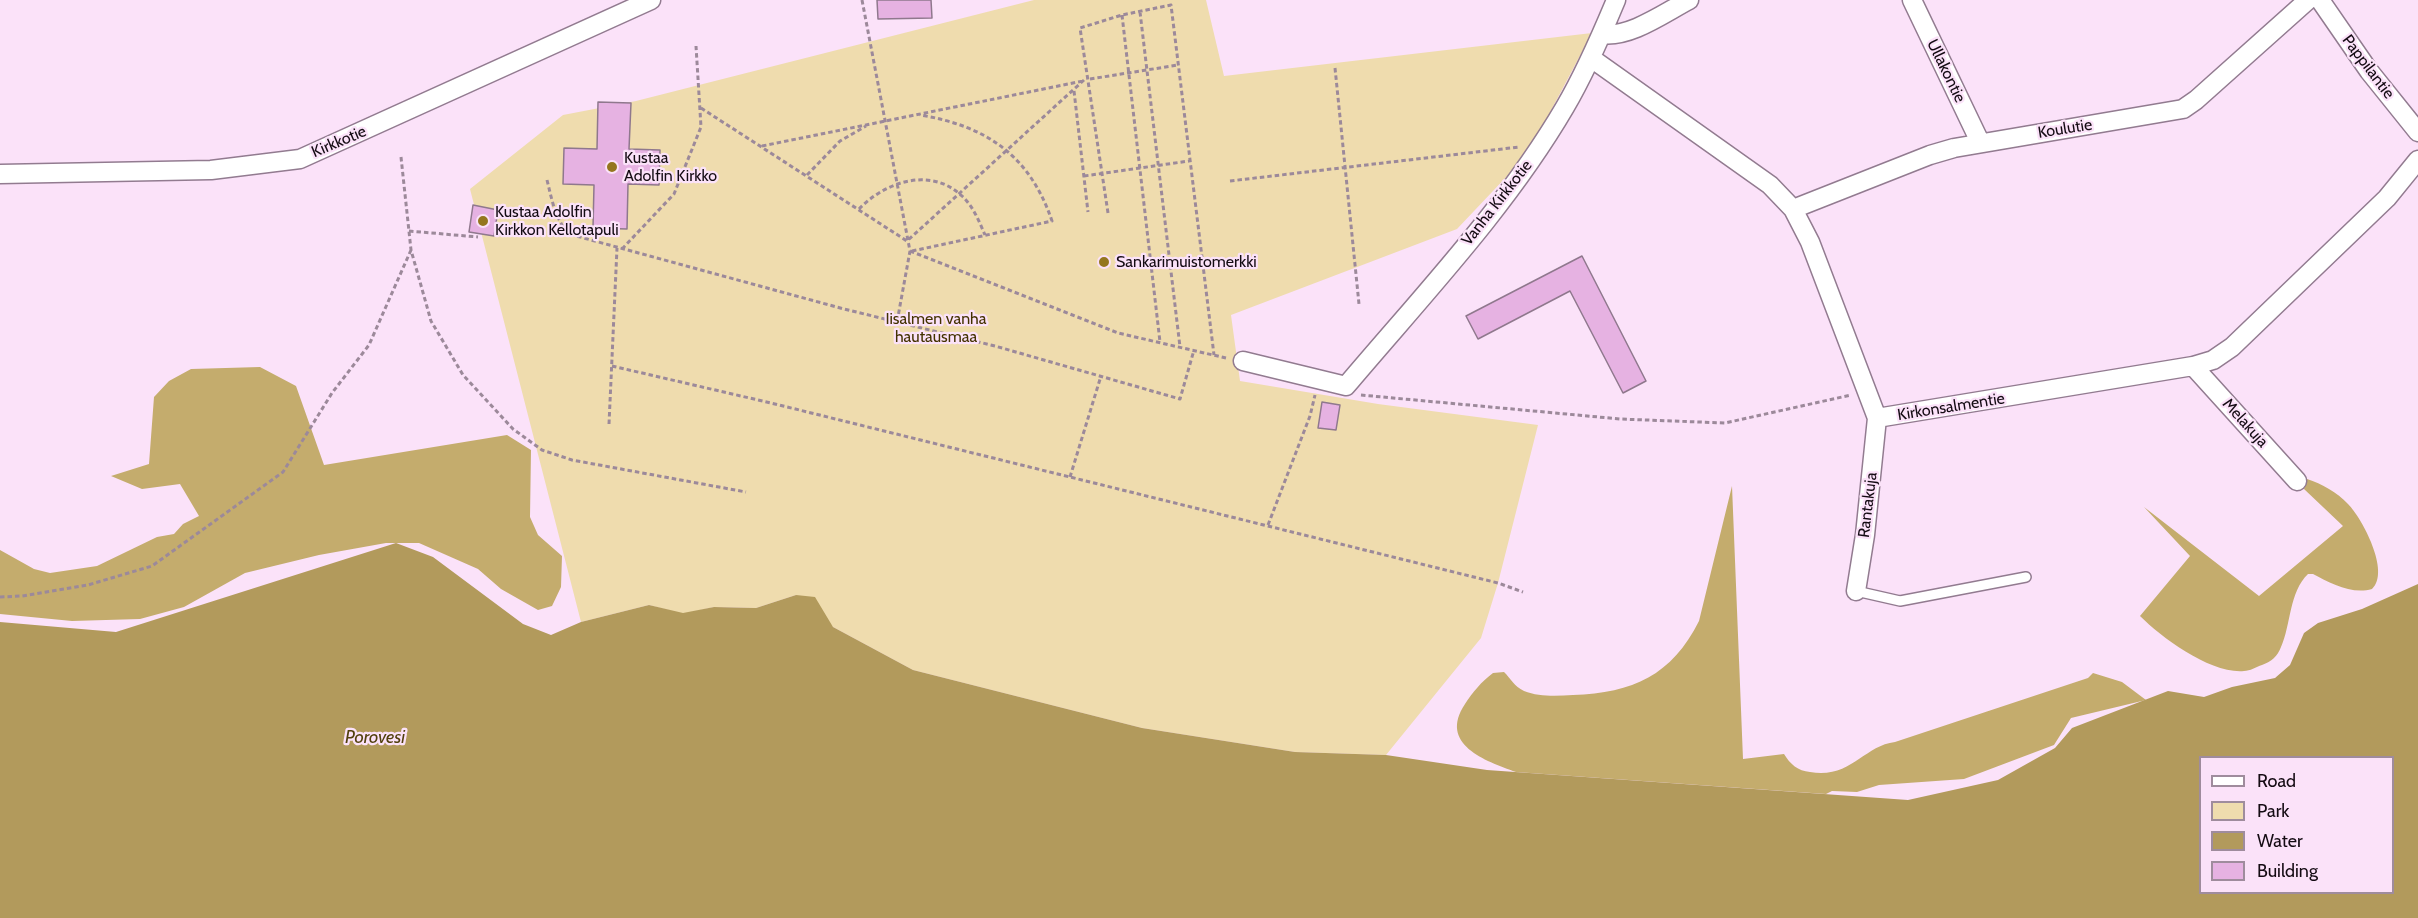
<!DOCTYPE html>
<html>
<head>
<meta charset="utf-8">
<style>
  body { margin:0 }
  #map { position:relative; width:2418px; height:918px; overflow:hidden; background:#fbe2f9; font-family:Cabin,sans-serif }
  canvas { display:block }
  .legend { position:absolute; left:2199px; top:756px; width:195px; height:138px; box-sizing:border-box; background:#fbe2f9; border:2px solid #9f8c9d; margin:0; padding:8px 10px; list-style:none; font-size:18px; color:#140b13 }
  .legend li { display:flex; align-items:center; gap:12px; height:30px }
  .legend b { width:30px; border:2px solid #9f8c9d }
</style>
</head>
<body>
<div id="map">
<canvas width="2418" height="918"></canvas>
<ul class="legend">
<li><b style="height:8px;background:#fff"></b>Road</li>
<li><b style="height:16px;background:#efdcae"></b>Park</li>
<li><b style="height:16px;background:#b29a5c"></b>Water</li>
<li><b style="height:16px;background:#e6b2e2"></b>Building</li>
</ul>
</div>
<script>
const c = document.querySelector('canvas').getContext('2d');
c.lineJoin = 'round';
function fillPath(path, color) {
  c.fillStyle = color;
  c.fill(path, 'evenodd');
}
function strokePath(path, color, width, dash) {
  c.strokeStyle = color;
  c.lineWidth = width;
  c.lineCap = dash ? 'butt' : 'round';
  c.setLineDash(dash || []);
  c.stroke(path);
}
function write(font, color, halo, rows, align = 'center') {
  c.font = font + ' Cabin,sans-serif';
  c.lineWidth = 4.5;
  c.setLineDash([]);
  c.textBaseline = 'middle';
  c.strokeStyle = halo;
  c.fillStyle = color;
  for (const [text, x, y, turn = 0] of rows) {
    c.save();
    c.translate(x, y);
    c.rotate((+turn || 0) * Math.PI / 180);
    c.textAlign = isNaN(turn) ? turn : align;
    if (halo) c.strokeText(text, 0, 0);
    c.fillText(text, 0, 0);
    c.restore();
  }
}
fillPath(new Path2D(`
  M1034 0H1206L1224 76 1592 33 1528 154 1457 229 1231 315 1240 381 1378 404 1538 425 1498 583 1481 638 1386 755 1295 752 1142 728 913 670 833 627 796 595 756 608 714 607 683 614 649 605 581 622 470 189 563 115 636 101Z`), '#efdcae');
fillPath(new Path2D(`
  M260 367 296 386 324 465 507 435 531 450 530 517 538 535 562 556 561 587 552 606 538 610 501 589 478 569 419 543H386L319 555 245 573 184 607 140 619 72 621 0 614V550L34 569 50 573 97 566 157 537 174 534 183 524 199 516 180 484 142 489 111 476 149 464 154 397 169 381 191 369Z
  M2307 479C2322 484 2337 492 2348 504 2362 518 2391 572 2372 589 2352 595 2330 583 2313 574H2308C2289 592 2291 625 2281 647 2277 657 2272 661 2262 665 2256 667 2250 671 2244 671 2211 674 2162 638 2140 616L2190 556 2144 507 2259 596 2343 526 2304 489Z
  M1732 486 1743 759 1784 754C1790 764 1798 771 1810 772 1851 779 1863 746 1895 742L2088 678 2093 673 2122 682 2146 700 2071 718 2054 745 1964 779 1879 785 1857 792 1832 791 1826 794 1516 772C1485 761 1438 744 1465 704 1473 692 1481 682 1493 673L1504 672C1511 679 1514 686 1524 691 1539 697 1557 696 1573 695 1633 693 1672 675 1699 621Z`), '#c4ac6d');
fillPath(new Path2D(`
  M396 543 433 557 523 624 551 635 581 622 649 605 683 613 714 607 756 608 796 595 815 597 833 627 913 670 1142 728 1295 752 1386 755 1487 770 1908 800 1998 780 2055 748 2072 728 2168 691 2204 697 2232 687 2275 678 2290 665 2304 633 2318 623 2362 609 2418 584V918H0V622L116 632ZM2200 758H2392V892H2200Z`), '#b29a5c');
const building = new Path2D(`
  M877 0H931L932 18 878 19Z
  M598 102 631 103 629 149 660 150 659 185 628 184 627 229 593 228 594 185 563 184 564 148 597 149Z
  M473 205 498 210 494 236 469 232Z
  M1582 256 1646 381 1623 393 1570 291 1478 339 1466 316Z
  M1322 402 1340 405 1336 430 1318 428Z`);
fillPath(building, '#e6b2e2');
strokePath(building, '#8f788d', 1.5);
const service = new Path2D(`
  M1856 591 1900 601 2026 577`);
const minor = new Path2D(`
  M1912 0 1980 142
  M2320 0 2369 71 2418 132
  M1602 34C1630 38 1664 13 1689 0
  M1591 58 1770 185 1793 209 1810 242 1877 418 2193 366 2213 360 2232 347 2387 198 2418 160
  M0 174 211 170 300 159 651 0
  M1793 209 1930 155 1954 148 2183 109 2196 100 2308 0
  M1243 361 1346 386C1422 296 1506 208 1565 107 1585 73 1601 36 1616 0
  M2193 366 2297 481
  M1856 591 1865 535 1877 418`);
strokePath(service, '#927b90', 12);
strokePath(minor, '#927b90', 21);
strokePath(new Path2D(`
  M862 0 910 251 897 322
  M1140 12 1180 347
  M1122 15 1160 342
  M1335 68 1359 304
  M1090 79 1178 65
  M1074 91 1088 212
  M701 108 907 241 1084 80
  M762 146 1083 81
  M401 157 411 250 431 321 463 375 513 429 542 450 572 460 746 492
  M807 175 840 141 866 126
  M1084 176 1189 161
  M547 180C552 200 555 219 569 234L844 309 995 346 1180 399 1194 350
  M1230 181 1519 147
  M859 209C885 182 930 166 962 196 973 206 979 221 985 235
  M1108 213 1080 28 1122 15 1171 5 1214 355
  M409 231 478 237
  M622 249 674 194 701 127 696 46
  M910 251 1118 333 1226 358
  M912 251 1052 221C1030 156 987 126 920 115
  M612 366 771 403 1498 583 1523 592
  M1361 395 1620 419 1725 423 1851 395
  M609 424 617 248
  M1070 477 1101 376
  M1268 525 1310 416 1315 395
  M0 597 22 596 88 585 152 566 283 472 332 393 369 345 411 250`), '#9c899a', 3, [4.5, 3]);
strokePath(service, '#fff', 9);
strokePath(minor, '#fff', 18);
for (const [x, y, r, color] of [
  [612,167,6,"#94761e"],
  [483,221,6,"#94761e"],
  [1104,262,6,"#94761e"]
]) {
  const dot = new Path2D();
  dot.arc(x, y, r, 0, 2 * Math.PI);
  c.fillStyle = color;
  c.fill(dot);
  strokePath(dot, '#fbe2f9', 2);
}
write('16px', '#140b13', '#fbe2f9', [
  ["Pappilantie",2368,67,53],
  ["Ullakontie",1946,71,64],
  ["Koulutie",2065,129,-9],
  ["Kirkkotie",339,142,-23],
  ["Vanha Kirkkotie",1497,203,-52],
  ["Kirkonsalmentie",1951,407,-9],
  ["Melakuja",2245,423,48],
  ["Rantakuja",1868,505,-83]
]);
write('16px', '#140b13', '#fbe2f9', [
  ["Kustaa",624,158],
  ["Adolfin Kirkko",624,176],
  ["Kustaa Adolfin",495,212],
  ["Kirkkon Kellotapuli",495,230],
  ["Sankarimuistomerkki",1116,262]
], 'left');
write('16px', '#433200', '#fbe2f9', [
  ["Iisalmen vanha",936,319],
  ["hautausmaa",936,337]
]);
write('italic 18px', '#51400d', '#fbe2f9', [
  ["Porovesi",375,738]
]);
</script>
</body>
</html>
